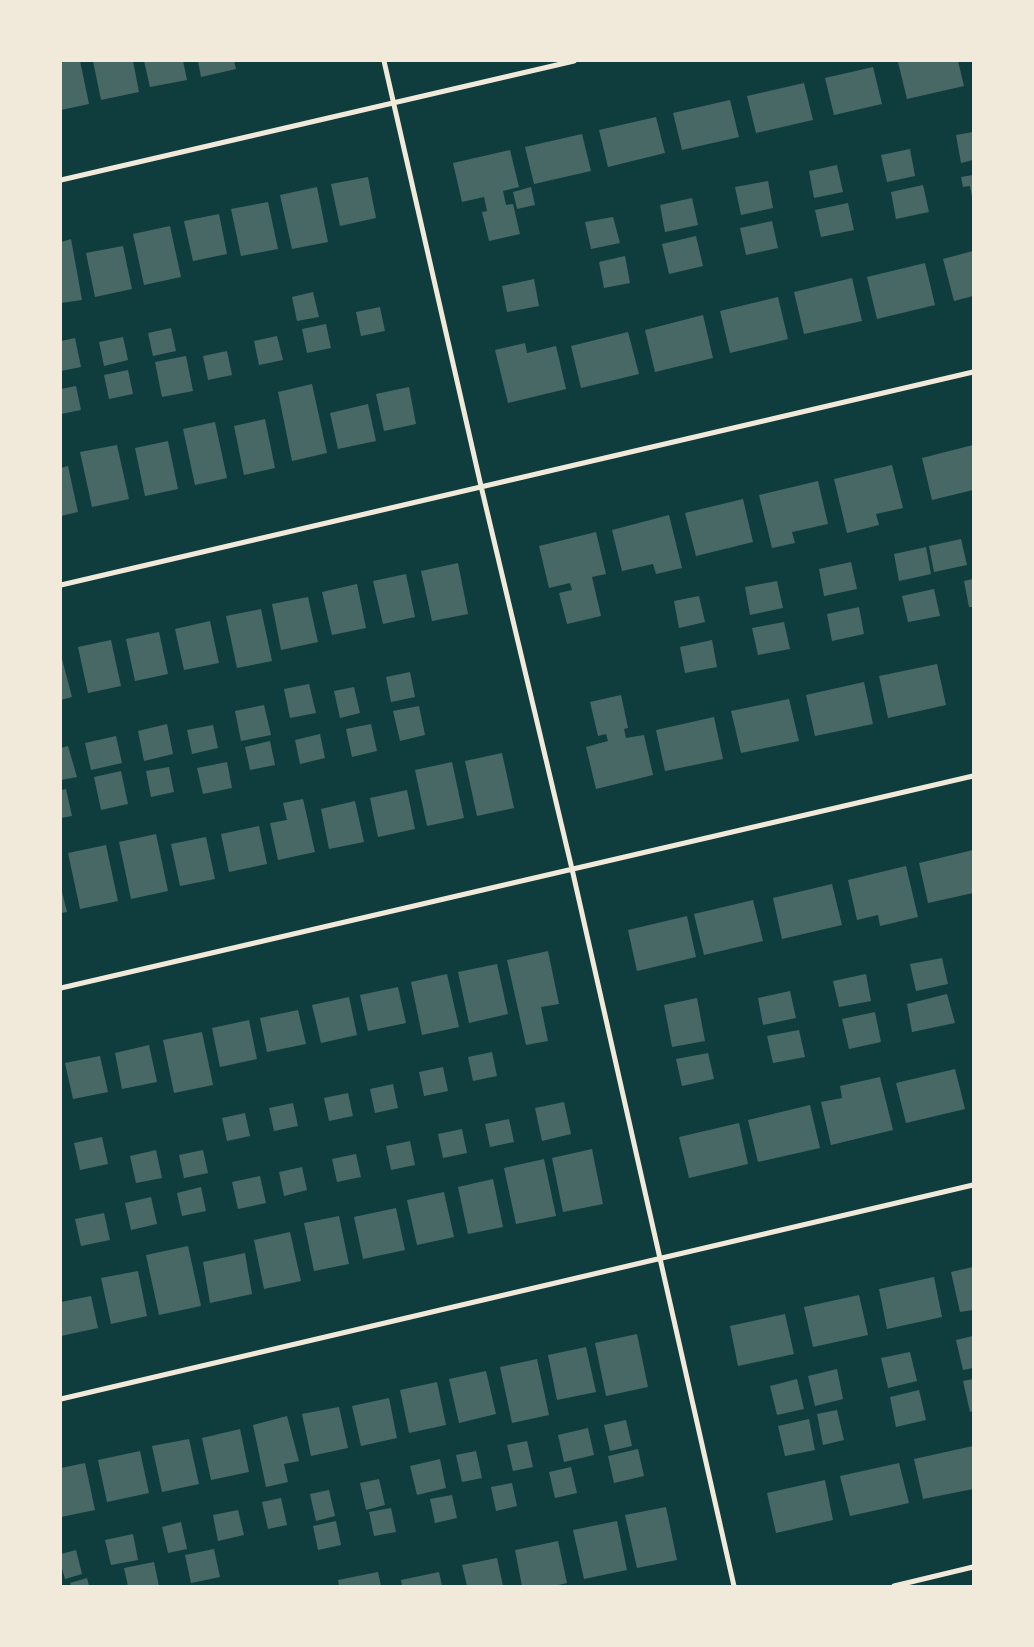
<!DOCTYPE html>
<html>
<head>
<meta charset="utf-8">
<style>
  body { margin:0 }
  #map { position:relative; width:1034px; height:1647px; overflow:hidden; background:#0f3d3e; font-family:Arial,sans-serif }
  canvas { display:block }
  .frame { position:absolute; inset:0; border:62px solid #f1e9da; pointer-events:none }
</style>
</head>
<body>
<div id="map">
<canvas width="1034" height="1647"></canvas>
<div class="frame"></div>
</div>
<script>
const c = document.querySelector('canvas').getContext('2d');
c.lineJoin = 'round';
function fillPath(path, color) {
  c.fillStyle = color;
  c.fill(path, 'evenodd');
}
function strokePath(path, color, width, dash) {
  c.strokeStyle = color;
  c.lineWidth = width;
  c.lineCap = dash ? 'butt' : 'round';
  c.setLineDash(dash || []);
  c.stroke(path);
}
fillPath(new Path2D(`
  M61 61H80L89 104 61 110Z
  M93 61H133L139 92 101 100Z
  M144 61H183L187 80 150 87Z
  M198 61H234L236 69 201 77Z
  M901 61H958L964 86 907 99 898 62Z
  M873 67 882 104 834 115 825 78Z
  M804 83 813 120 756 133 747 96Z
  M730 100 739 137 682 150 673 113Z
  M656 117 665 153 608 167 599 130Z
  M973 132V160L961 163 956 135Z
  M582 134 591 171 534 184 525 147Z
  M910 149 915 176 887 182 881 155Z
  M510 150 519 187 503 191 506 205 513 204 520 234 489 241 482 212 487 211 484 197 462 202 453 163Z
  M837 165 843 192 814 198 809 171Z
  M973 175V197H972L970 186 963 187 961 177Z
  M368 177 376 218 340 226 331 184Z
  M768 181 773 208 741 215 735 187Z
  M923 185 929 212 896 219 891 192Z
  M317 187 328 242 292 249 280 195Z
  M531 187 535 205 517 209 513 192Z
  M692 198 698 225 665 232 660 205Z
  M268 202 278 249 241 256 231 209Z
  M848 203 854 230 821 237 815 210Z
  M219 214 227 254 193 261 184 221Z
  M613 217 620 243 591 249 585 222Z
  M772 221 778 248 746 255 740 228Z
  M170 226 181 277 144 285 133 234Z
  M696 236 703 266 669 274 662 244Z
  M71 239 82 300 61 303V242Z
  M123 246 132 289 95 297 86 253Z
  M973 251V296L954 301 943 259Z
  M625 256 630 283 604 288 599 262Z
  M925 263 935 305 877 319 867 277Z
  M852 278 862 321 804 334 794 292Z
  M534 279 539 306 507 312 502 286Z
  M313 292 319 317 297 321 292 297Z
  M778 297 788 339 730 353 720 311Z
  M380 307 385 331 361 336 356 312Z
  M703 315 713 358 655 372 645 330Z
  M326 324 331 348 307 353 302 329Z
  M171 328 176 351 153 356 148 333Z
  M628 332 639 374 581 388 571 346Z
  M277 336 283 360 259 365 254 341Z
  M123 337 128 360 104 366 99 342Z
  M75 338 81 367 61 371V341Z
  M525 343 527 353 556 346 566 389 508 403 495 350Z
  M227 351 232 375 208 380 203 356Z
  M186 356 193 391 162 397 155 362Z
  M128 370 133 394 109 399 104 375Z
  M312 384 327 453 292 461 278 392Z
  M76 386 81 410 61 414V389Z
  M409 387 416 424 384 431 376 394Z
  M368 404 376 441 338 449 330 413Z
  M265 419 275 468 244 475 234 426Z
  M215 422 227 478 195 485 183 429Z
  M168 441 178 489 145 496 135 448Z
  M117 445 129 499 92 507 80 452Z
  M973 445V490L932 500 922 458Z
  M892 465 903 508 876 514 879 525 847 533 834 479Z
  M68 466 78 512 61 516V468Z
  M818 481 828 524 792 532 795 543 772 548 759 495Z
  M743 499 753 542 696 556 685 513Z
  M669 515 682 568 656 574 653 564 622 571 612 530Z
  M596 532 606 574 592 577 601 616 567 624 559 593 572 590 570 583 549 588 539 546Z
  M961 539 967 565 934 572 929 546Z
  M926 547 931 574 899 581 894 554Z
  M851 562 857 589 824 596 819 569Z
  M458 563 468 614 432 621 421 571Z
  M406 574 415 617 383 624 373 581Z
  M973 579V607H969L964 581Z
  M777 581 783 608 750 615 745 587Z
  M357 584 366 628 332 635 322 592Z
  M934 589 940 616 908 622 902 596Z
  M699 596 705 622 679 628 674 601Z
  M308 597 318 642 281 650 272 604Z
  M859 607 864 634 832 641 827 614Z
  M261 609 272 661 237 668 226 616Z
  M210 621 219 663 184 670 175 629Z
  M784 622 790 649 758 655 752 628Z
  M159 632 168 674 135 681 126 639Z
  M111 640 121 686 88 693 78 647Z
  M712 640 717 667 685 673 680 647Z
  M61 655 72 697 61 700Z
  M937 664 946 705 888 718 879 676Z
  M410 672 415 697 391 702 386 677Z
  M864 682 873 724 815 736 806 695Z
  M309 684 316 713 290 718 284 689Z
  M354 687 360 713 340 718 334 691Z
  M621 695 628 728 624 729 626 738 644 735 653 775 596 789 586 747 608 741 606 734 598 736 590 702Z
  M789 699 799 741 741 753 731 711Z
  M264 705 271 735 241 741 235 711Z
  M419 706 425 735 400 741 393 711Z
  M714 717 723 759 665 771 656 730Z
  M167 724 173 754 144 761 138 731Z
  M371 724 377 751 352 757 346 729Z
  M213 725 218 748 192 754 187 730Z
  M320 734 325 758 300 764 295 740Z
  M116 736 122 763 91 770 85 743Z
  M270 741 275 765 250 770 245 747Z
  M68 746 77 777 61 780V748Z
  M502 753 514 808 477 816 465 761Z
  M227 762 232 788 203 794 197 768Z
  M452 762 464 818 427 826 415 770Z
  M169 767 174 792 151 797 146 771Z
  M121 771 128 804 101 810 94 777Z
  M66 789 72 816 61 818V790Z
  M407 790 415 829 378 837 370 798Z
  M303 799 315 852 278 860 270 823 287 820 283 803Z
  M355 801 364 842 329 849 321 809Z
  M259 826 267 864 229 872 221 834Z
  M156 834 168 891 131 899 119 842Z
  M206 837 215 879 180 886 171 844Z
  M106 845 118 901 80 909 68 853Z
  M973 850V893L928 903 919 863Z
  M906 866 918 917 880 926 878 915 857 920 848 880Z
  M832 884 842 925 782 939 773 898Z
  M61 888 67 912 61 913Z
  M753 900 763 941 704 955 694 914Z
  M687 916 696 957 637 971 628 930Z
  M548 951 559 1004 541 1007 548 1041 526 1045 507 960Z
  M942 958 948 984 916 991 910 964Z
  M497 964 508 1014 469 1023 458 972Z
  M447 974 459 1027 422 1035 411 982Z
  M866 974 871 1001 839 1007 833 981Z
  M398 987 406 1023 368 1031 360 995Z
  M790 991 796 1018 763 1025 758 998Z
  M947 994 955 1023 912 1032 907 1004Z
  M349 997 357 1035 321 1043 312 1005Z
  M697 998 705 1041 672 1047 664 1005Z
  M298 1010 306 1044 267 1052 260 1018Z
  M875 1012 881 1042 849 1049 842 1019Z
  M249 1020 257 1059 220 1067 212 1028Z
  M799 1030 805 1057 773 1063 767 1036Z
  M202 1032 213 1085 174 1093 163 1040Z
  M149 1045 157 1082 122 1089 115 1053Z
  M492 1052 497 1076 473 1081 468 1057Z
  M708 1053 714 1079 682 1086 676 1059Z
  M100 1056 108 1092 73 1099 65 1063Z
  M443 1067 448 1091 424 1096 419 1072Z
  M955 1069 965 1109 906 1123 896 1083Z
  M880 1077 893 1130 831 1145 821 1102 842 1098 840 1086Z
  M393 1084 398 1108 375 1113 370 1089Z
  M348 1093 353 1116 329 1121 324 1098Z
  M564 1102 571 1134 542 1141 535 1108Z
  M293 1103 298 1126 274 1131 269 1108Z
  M810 1105 820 1148 758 1162 748 1120Z
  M245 1113 250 1136 227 1141 222 1118Z
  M509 1119 514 1142 490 1147 485 1124Z
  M739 1123 748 1164 689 1178 679 1137Z
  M462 1129 467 1153 443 1158 438 1134Z
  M102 1137 108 1164 80 1170 74 1143Z
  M410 1141 415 1165 391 1170 386 1146Z
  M592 1149 603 1204 563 1212 552 1158Z
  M156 1150 162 1178 136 1183 130 1156Z
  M203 1150 208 1173 184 1178 179 1155Z
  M356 1154 361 1177 337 1182 332 1159Z
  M544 1159 556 1216 516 1224 504 1168Z
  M302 1167 307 1190 284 1196 279 1172Z
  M260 1176 266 1203 238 1209 232 1182Z
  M493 1179 503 1227 468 1234 458 1187Z
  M201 1187 206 1211 182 1216 177 1193Z
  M444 1192 454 1237 417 1245 407 1200Z
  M151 1197 157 1224 131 1230 125 1203Z
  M396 1208 405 1250 363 1259 354 1217Z
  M104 1213 110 1240 81 1246 75 1219Z
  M339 1216 349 1264 314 1271 304 1223Z
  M290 1232 301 1281 264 1289 254 1240Z
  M188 1246 201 1306 159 1315 146 1255Z
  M245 1253 252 1294 210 1303 203 1262Z
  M973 1267V1310L960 1312 951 1272Z
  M138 1271 147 1316 111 1324 101 1278Z
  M934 1277 942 1317 887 1329 879 1289Z
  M859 1295 868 1335 813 1347 804 1307Z
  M91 1296 98 1328 61 1336V1302Z
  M785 1314 794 1354 738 1366 730 1326Z
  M637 1334 648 1387 606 1396 595 1343Z
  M973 1336V1368L963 1370 956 1340Z
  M586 1347 596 1392 557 1400 548 1355Z
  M910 1352 917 1381 888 1388 881 1358Z
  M537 1359 549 1415 512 1423 500 1367Z
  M837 1369 843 1399 815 1406 808 1376Z
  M486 1371 496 1414 459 1423 449 1379Z
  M797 1379 804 1409 777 1415 770 1386Z
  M973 1379V1411L970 1412 963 1381Z
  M437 1382 446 1425 409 1433 400 1390Z
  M919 1390 926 1420 896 1427 890 1397Z
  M389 1398 397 1438 361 1446 352 1406Z
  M339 1407 348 1448 311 1456 302 1414Z
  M837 1410 844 1440 823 1445 817 1414Z
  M287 1416 299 1461 284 1464 288 1482 266 1487 253 1425Z
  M809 1419 815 1450 785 1456 778 1426Z
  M626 1420 632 1446 610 1451 604 1425Z
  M588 1428 594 1455 564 1462 558 1435Z
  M240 1429 249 1472 211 1480 202 1438Z
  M189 1439 199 1484 162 1492 152 1446Z
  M527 1441 533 1467 513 1471 507 1445Z
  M973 1446V1489L923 1499 914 1459Z
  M638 1449 644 1476 614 1483 608 1456Z
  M140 1451 149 1493 107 1502 98 1460Z
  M476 1451 482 1478 462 1482 456 1455Z
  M440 1459 446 1488 417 1495 410 1466Z
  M85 1463 95 1510 61 1517V1468Z
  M899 1463 909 1503 850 1516 840 1476Z
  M571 1467 577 1493 555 1498 549 1472Z
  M379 1479 385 1505 366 1510 360 1483Z
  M825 1480 833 1520 776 1533 767 1493Z
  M512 1483 517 1506 496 1511 491 1487Z
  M329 1490 335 1516 316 1521 310 1494Z
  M452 1495 457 1518 435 1523 430 1499Z
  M281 1498 287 1525 268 1529 262 1502Z
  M666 1507 677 1560 637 1568 625 1515Z
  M391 1508 396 1532 374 1536 369 1512Z
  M238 1510 244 1535 218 1541 213 1515Z
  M336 1521 341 1545 318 1550 313 1526Z
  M617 1521 627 1570 584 1579 573 1530Z
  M181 1522 187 1549 168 1553 162 1527Z
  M133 1534 138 1560 111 1565 105 1540Z
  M558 1541 567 1583 554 1586H522L515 1550Z
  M214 1549 220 1577 191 1583 185 1555Z
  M76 1550 82 1574 65 1579 61 1565V1554Z
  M497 1558 503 1586H467L462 1565Z
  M154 1562 159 1586H128L124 1568Z
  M378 1572 381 1586H339L338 1580Z
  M439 1572 442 1586H402L401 1580Z
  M87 1578 89 1586H71L70 1583Z`), '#486865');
strokePath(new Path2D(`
  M384 61 481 486 572 869 734 1586
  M61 180 574 61
  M61 585 973 372
  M61 988 973 776
  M61 1399 973 1185
  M894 1586 973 1567`), '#f1e9da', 5);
</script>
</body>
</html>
